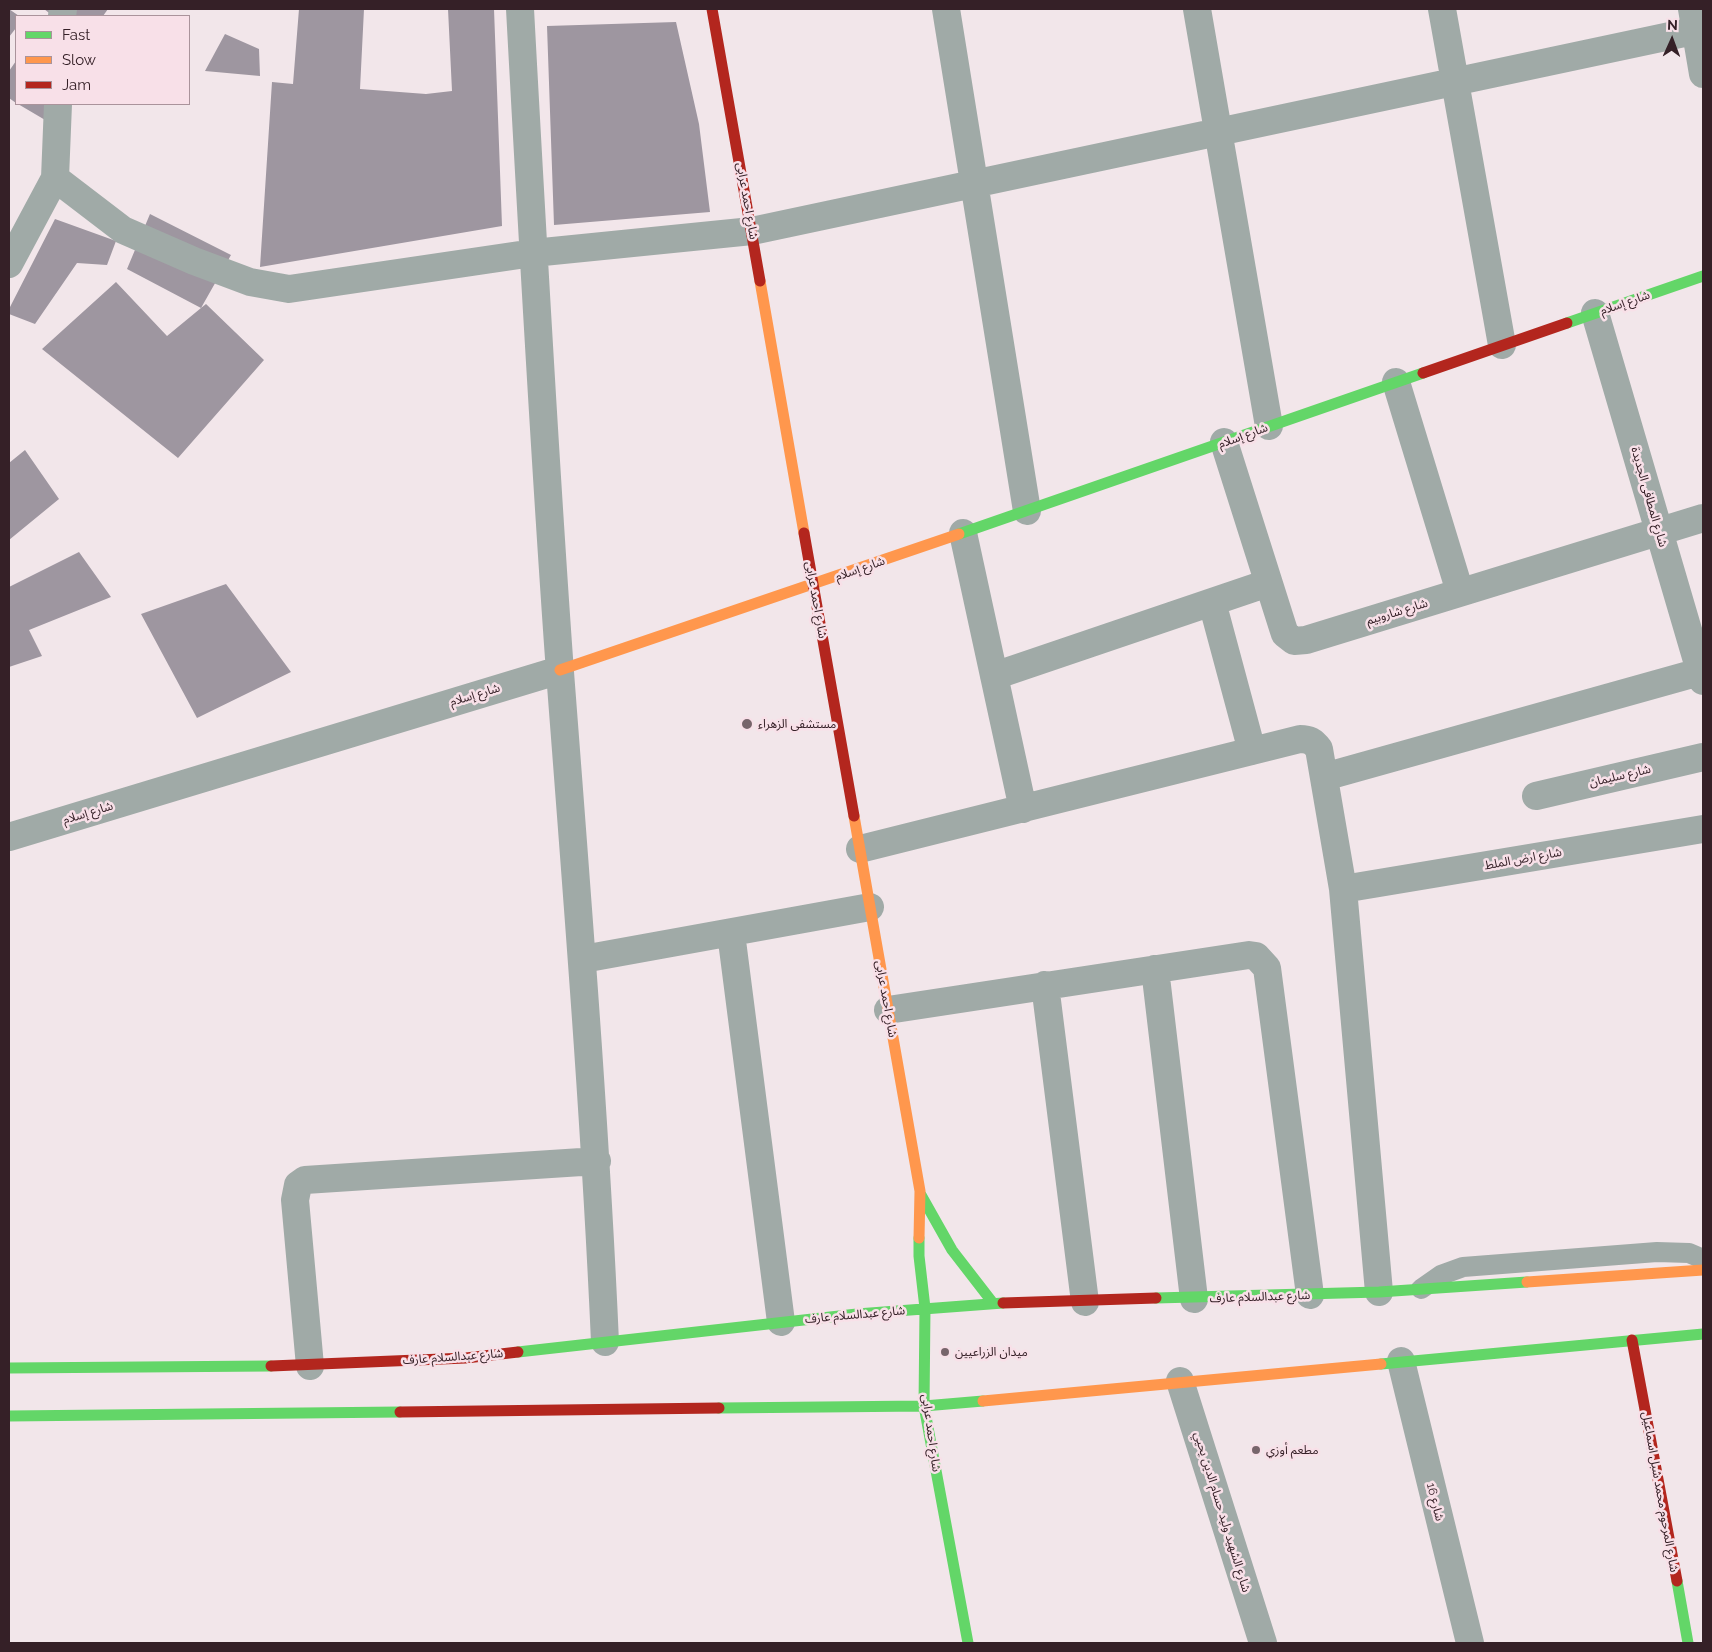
<!DOCTYPE html>
<html>
<head>
<meta charset="utf-8">
<style>
  body { margin:0 }
  #map { position:relative; width:1712px; height:1652px; overflow:hidden; background:#f2e6ea; font-family:Raleway,sans-serif }
  canvas { display:block }
  .frame { position:absolute; inset:0; border:10px solid #352027; pointer-events:none }
  .legend { position:absolute; left:15px; top:15px; width:175px; height:90px; box-sizing:border-box; background:#f8e0e8; border:1px solid #aa939b; margin:0; padding:6px 9px; list-style:none; font-size:15px; color:#352027 }
  .legend li { display:flex; align-items:center; gap:10px; height:25px }
  .legend b { width:25px; border:1px solid #aa939b }
  .north { position:absolute; left:1647px; top:15px; width:50px; height:50px; -webkit-text-stroke:4px #f8e0e8; paint-order:stroke; rotate:2deg; font-size:14px; font-weight:700; line-height:20px; text-align:center; color:#352027 }
  .north::after { content:''; display:block; margin:auto; width:18px; height:22px; background:#352027; clip-path:polygon(50% 0,100% 100%,50% 72%,0 100%) }
</style>
</head>
<body>
<div id="map">
<canvas width="1712" height="1652"></canvas>
<div class="frame"></div>
<ul class="legend">
<li><b style="height:6px;background:#63d668"></b>Fast</li>
<li><b style="height:6px;background:#ff974d"></b>Slow</li>
<li><b style="height:6px;background:#b3261e"></b>Jam</li>
</ul>
<div class="north">N</div>
</div>
<script>
const c = document.querySelector('canvas').getContext('2d');
c.lineJoin = 'round';
function fillPath(path, color) {
  c.fillStyle = color;
  c.fill(path, 'evenodd');
}
function strokePath(path, color, width, dash) {
  c.strokeStyle = color;
  c.lineWidth = width;
  c.lineCap = dash ? 'butt' : 'round';
  c.setLineDash(dash || []);
  c.stroke(path);
}
function write(font, color, halo, rows, align = 'center') {
  c.font = font + ' Raleway,"Noto Sans Arabic",sans-serif';
  c.lineWidth = 5;
  c.setLineDash([]);
  c.textBaseline = 'middle';
  c.strokeStyle = halo;
  c.fillStyle = color;
  for (const [text, x, y, turn = 0] of rows) {
    c.save();
    c.translate(x, y);
    c.rotate((+turn || 0) * Math.PI / 180);
    c.textAlign = isNaN(turn) ? turn : align;
    if (halo) c.strokeText(text, 0, 0);
    c.fillText(text, 0, 0);
    c.restore();
  }
}
fillPath(new Path2D(`
  M9 9 19 16H16V28L9 37Z
  M44 9H108L103 16H53Z
  M299 9H364L360 89 426 94 452 91 448 9H494L502 226 260 267 272 82 293 84Z
  M676 22 699 124 710 212 554 225 547 26Z
  M225 34 259 49 260 76 205 71Z
  M16 61V103L9 98V71Z
  M18 104H68L57 127Z
  M150 214 231 255 201 308 206 304 264 360 178 458 42 349 116 282 167 336 201 308 127 269Z
  M55 219 116 241 107 265 77 263 35 324 9 314V309Z
  M25 450 59 499 9 540V463Z
  M79 552 111 597 29 630 42 656 9 667V587Z
  M226 584 291 672 197 718 141 614Z`), '#9e96a0');
strokePath(new Path2D(`
  M1421 1289 1441 1275 1463 1267 1657 1252 1689 1253 1703 1259`), '#a0aaa7', 20);
strokePath(new Path2D(`
  M520 9C532 230 544 451 560 672 577 895 595 1118 605 1342
  M946 9 1027 511
  M1197 9 1269 426
  M1442 9 1502 345
  M1692 9 1703 74
  M62 16 63 9
  M58 104 55 178 123 230 194 261 250 282 289 289 533 253 752 231 1703 29
  M9 264 55 178
  M1595 313 1703 681
  M1396 382 1460 592
  M1224 442 1283 628 1285 634 1294 641 1306 640 1703 518
  M963 533 1023 809
  M1212 602 1252 751
  M994 676 1268 583
  M1324 777 1703 671
  M1536 796 1703 757
  M9 837 560 670
  M860 849 1300 739C1309 739 1313 741 1319 749L1343 889 1379 1292
  M1343 889 1703 829
  M731 933 781 1322
  M583 959 870 907
  M1155 969 1194 1299
  M1045 985 1085 1302
  M888 1010 1249 955 1256 956 1267 968 1310 1295
  M1401 1361 1470 1643
  M310 1366 295 1200 298 1185 305 1180 597 1161
  M1180 1381 1263 1643`), '#a0aaa7', 28);
strokePath(new Path2D(`
  M1567 323 1703 276
  M959 534 1423 373
  M921 1195 952 1250 993 1303
  M919 1238V1256L925 1308 924 1406 968 1643
  M1156 1298 1379 1292 1527 1282
  M518 1352 857 1314 1003 1303
  M1381 1364 1703 1334
  M9 1368 271 1366
  M719 1408 924 1406 983 1401
  M9 1416 400 1412
  M1677 1581 1688 1643`), '#63d668', 11);
strokePath(new Path2D(`
  M760 281 804 533
  M560 670 959 534
  M854 816 920 1191 919 1238
  M1527 1282 1703 1270
  M983 1401 1381 1364`), '#ff974d', 11);
strokePath(new Path2D(`
  M712 9 760 281
  M1423 373 1567 323
  M804 533 854 816
  M1003 1303 1156 1298
  M1632 1340 1677 1581
  M271 1366 466 1358 518 1352
  M400 1412 719 1408`), '#b3261e', 11);
for (const [x, y, r, color] of [
  [747,724,6,"#77656b"],
  [945,1352,5,"#77656b"],
  [1256,1450,5,"#77656b"]
]) {
  const dot = new Path2D();
  dot.arc(x, y, r, 0, 2 * Math.PI);
  c.fillStyle = color;
  c.fill(dot);
  strokePath(dot, '#f8e0e8', 2);
}
write('12px', '#352027', '#f8e0e8', [
  ["شارع احمد عرابى",747,201,80],
  ["شارع إسلام",1625,303,-19],
  ["شارع إسلام",1243,436,-20],
  ["شارع المطافى الجديدة",1649,497,74],
  ["شارع إسلام",860,569,-19],
  ["شارع احمد عرابى",816,600,80],
  ["شارع شاروبيم",1397,612,-17],
  ["شارع إسلام",475,695,-17],
  ["شارع سليمان",1620,776,-13],
  ["شارع إسلام",88,813,-17],
  ["شارع ارض الملط",1523,859,-10],
  ["شارع احمد عرابى",886,999,80],
  ["شارع عبدالسلام عارف",1260,1297,-2],
  ["شارع عبدالسلام عارف",855,1315,-5],
  ["شارع عبدالسلام عارف",453,1357,-4],
  ["شارع احمد عرابى",931,1433,82],
  ["شارع المرحوم محمد شبل اسماعيل",1660,1492,80],
  ["شارع 16",1435,1502,76],
  ["شارع الشهيد وليد حسام الدين يحيي",1222,1512,73]
]);
write('12px', '#352027', '#f8e0e8', [
  ["مستشفى الزهراء",758,724],
  ["ميدان الزراعيين",955,1352],
  ["مطعم أوزي",1266,1450]
], 'left');
</script>
</body>
</html>
